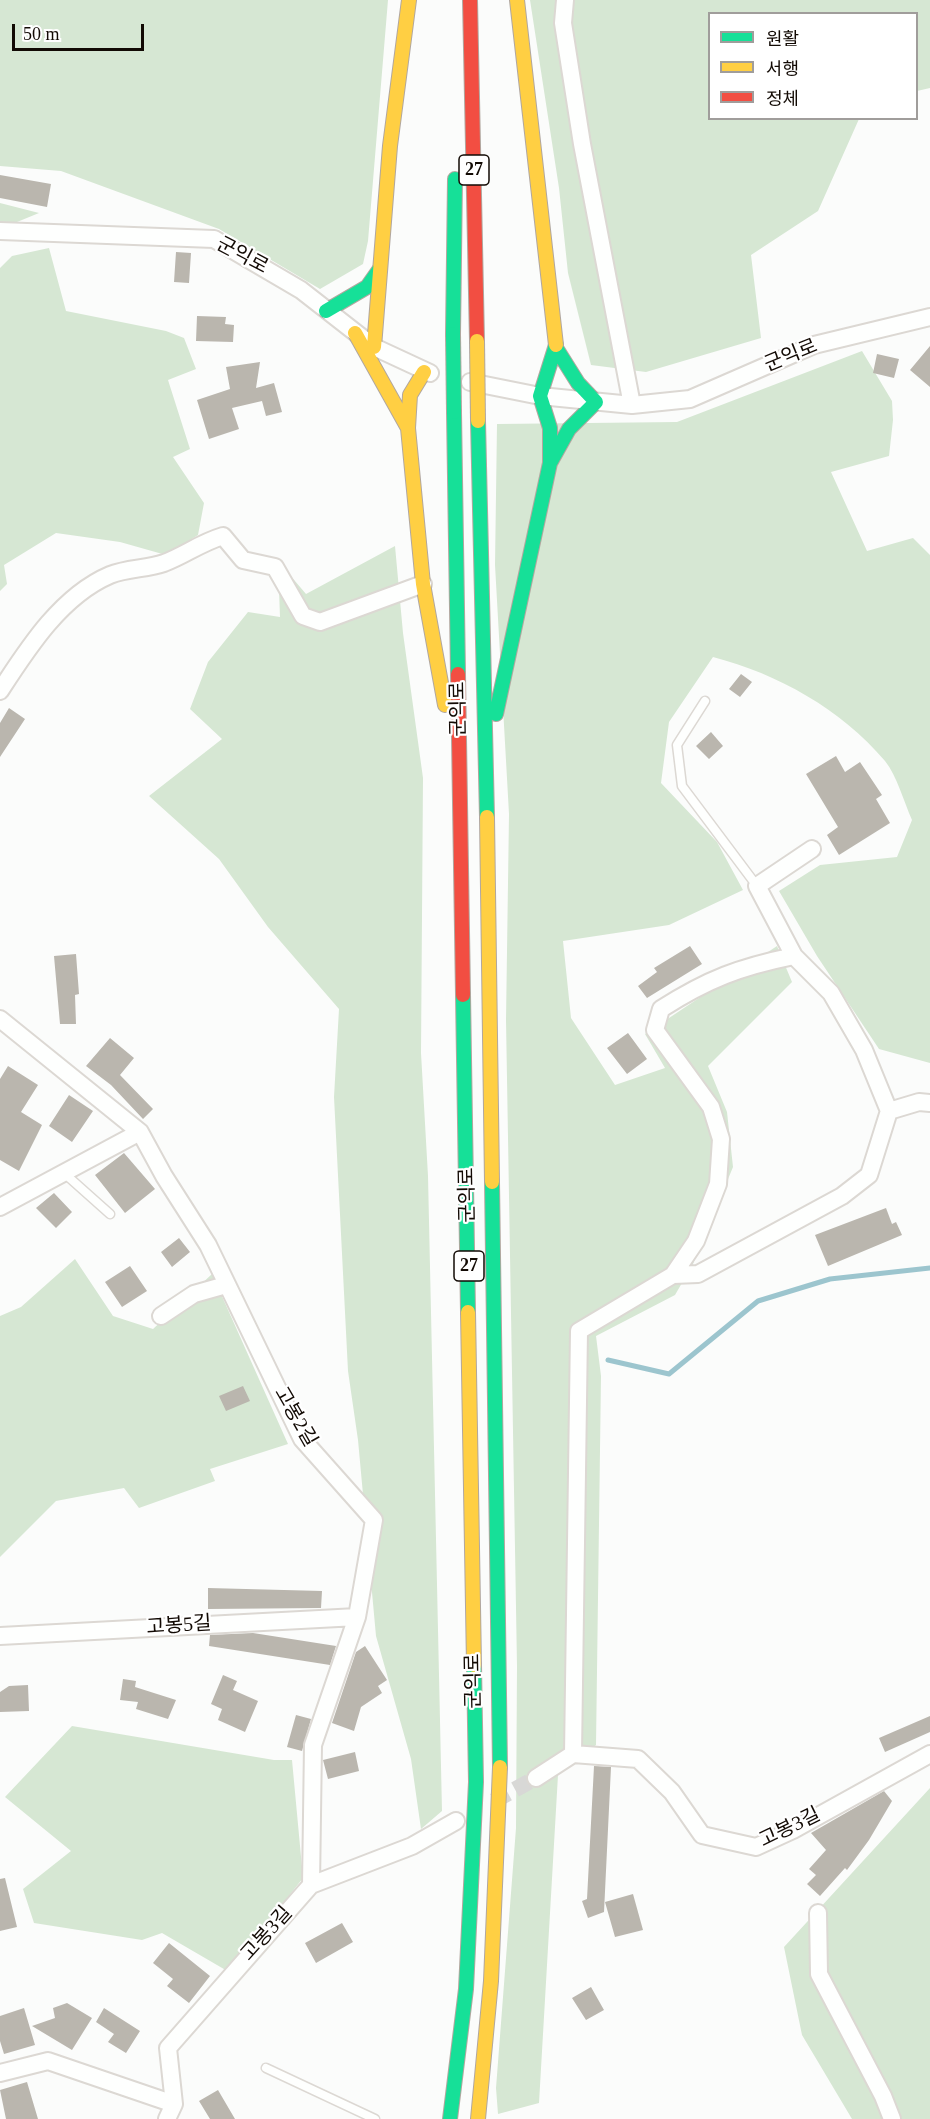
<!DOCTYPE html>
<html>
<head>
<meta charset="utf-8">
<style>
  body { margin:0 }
  #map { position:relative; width:930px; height:2119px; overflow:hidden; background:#fbfcfb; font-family:"Times New Roman","Noto Sans KR",serif }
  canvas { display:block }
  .legend { position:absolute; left:708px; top:12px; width:210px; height:108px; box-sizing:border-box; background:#fff; border:2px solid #a09d9b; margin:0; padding:8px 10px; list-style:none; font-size:18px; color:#120a04 }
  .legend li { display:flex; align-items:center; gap:12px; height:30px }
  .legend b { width:30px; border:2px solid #a09d9b }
  .scale { position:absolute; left:12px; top:24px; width:132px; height:27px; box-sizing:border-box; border:3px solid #120a04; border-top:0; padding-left:8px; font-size:18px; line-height:21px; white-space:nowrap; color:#120a04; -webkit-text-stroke:4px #fff; paint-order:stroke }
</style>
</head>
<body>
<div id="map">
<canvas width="930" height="2119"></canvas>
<ul class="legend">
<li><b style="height:8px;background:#16e098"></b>원활</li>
<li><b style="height:8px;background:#ffcf43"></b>서행</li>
<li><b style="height:8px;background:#f24e42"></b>정체</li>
</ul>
<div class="scale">50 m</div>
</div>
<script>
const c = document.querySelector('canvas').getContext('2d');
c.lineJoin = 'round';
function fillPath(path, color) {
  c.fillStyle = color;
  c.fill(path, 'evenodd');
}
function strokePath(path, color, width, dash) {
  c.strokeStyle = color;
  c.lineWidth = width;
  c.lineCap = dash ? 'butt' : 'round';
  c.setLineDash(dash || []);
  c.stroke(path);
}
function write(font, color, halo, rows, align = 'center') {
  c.font = font + ' "Times New Roman","Noto Sans KR",serif';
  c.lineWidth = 4.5;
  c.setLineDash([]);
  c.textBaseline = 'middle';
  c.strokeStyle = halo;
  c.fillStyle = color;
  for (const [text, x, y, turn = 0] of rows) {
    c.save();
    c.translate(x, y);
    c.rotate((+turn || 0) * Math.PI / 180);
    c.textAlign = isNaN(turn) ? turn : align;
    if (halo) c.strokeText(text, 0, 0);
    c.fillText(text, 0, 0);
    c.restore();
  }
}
fillPath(new Path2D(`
  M0 0H388L368 241 363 264 320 289 219 229 61 171 0 166Z
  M530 0H930V88L917 91 916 14H710V118L859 119 818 211 751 255 761 338 646 372 591 365 568 273 559 188Z
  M0 203 39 213 0 229Z
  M49 248 66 311 166 331 184 338 196 369 168 380 190 449 173 457 204 503 198 535 166 555 120 542 56 533 4 565 7 584 0 591V268L12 256Z
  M862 351 892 401 893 420 889 456 831 472 867 551 913 538 930 555V1063L879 1049 817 956 779 891 820 865 897 857 912 820C904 802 897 776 885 761 841 709 778 674 713 657L669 722 661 783 717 842 743 890 669 925 563 941 571 1018 615 1085 665 1068 645 1034 777 946 792 982 708 1066 727 1112 733 1167 693 1264 675 1295 596 1336 601 1376 596 1745 558 1775 539 2103 498 2114 496 2088 516 1828 517 1666 506 1020 509 814 495 565 497 424 677 422Z
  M395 546 403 633 423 778 421 1053 428 1176 442 1811 421 1829 411 1759 376 1636 358 1440 348 1371 334 1097 339 1009 268 927 219 859 149 796 222 739 190 709 208 662 248 612 280 617 278 561 306 594Z
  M75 1259 113 1316 153 1329 212 1274 288 1444 210 1469 215 1481 139 1508 124 1488 56 1501 0 1557V1316L21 1307Z
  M72 1726 274 1760H292L303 1878 229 1972 162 1933 142 1940 34 1923 23 1889 71 1851 5 1797Z
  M930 1788V2119H852L802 2035 784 1947Z`), '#d6e7d3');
strokePath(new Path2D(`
  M608 1360 669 1374 758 1301 830 1279 930 1268`), '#9cc5ce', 5);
fillPath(new Path2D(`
  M0 175 51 184 47 207 0 198Z
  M176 252 191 253 189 283 174 282Z
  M197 316 226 317 225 324 234 325 233 342 196 341Z
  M930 346V387L910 370Z
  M877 354 899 359 894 378 873 373Z
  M260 362 256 388 274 383 282 412 266 416 262 401 232 408 239 429 209 439 197 400 230 389 226 367Z
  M741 674 752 682 740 697 729 689Z
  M9 708 25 719 0 757V723Z
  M711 732 723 746 709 759 696 746Z
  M836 756 845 772 860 762 882 795 876 799 890 823 839 855 827 835 838 827 806 774Z
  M690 946 702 964 647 998 638 986 657 972 654 968Z
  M76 954 79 994 75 995 76 1024H60L54 956Z
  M628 1033 647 1059 627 1074 607 1048Z
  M110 1038 134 1058 120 1075 153 1109 143 1119 111 1085 86 1066Z
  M8 1066 38 1085 21 1112 42 1125 19 1171 0 1160V1079Z
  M69 1095 93 1111 72 1142 49 1126Z
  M124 1153 155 1189 125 1213 95 1175Z
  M54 1193 72 1212 56 1228 36 1208Z
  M886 1208 892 1224 896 1222 902 1235 828 1266 815 1235Z
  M179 1238 190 1252 172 1267 161 1252Z
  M130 1266 147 1291 122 1307 105 1282Z
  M243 1386 250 1401 226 1411 219 1396Z
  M208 1588 322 1591 321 1608 208 1609Z
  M253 1633 336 1646 330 1665 209 1646 210 1635Z
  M365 1646 387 1680 378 1686 382 1693 361 1707 354 1731 332 1723 356 1652Z
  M223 1675 237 1681 233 1690 258 1701 245 1732 218 1720 222 1709 211 1704Z
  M123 1679 136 1681 135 1687 176 1700 168 1719 136 1709 138 1702 120 1700Z
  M28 1685 29 1711 0 1712V1692L9 1686Z
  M296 1715 311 1719 302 1751 287 1747Z
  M930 1716V1732L885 1752 879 1738Z
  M355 1752 359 1771 328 1779 323 1760Z
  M594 1766 611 1767 604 1912 588 1918 582 1901 587 1899Z
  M884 1791 892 1801 869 1840 847 1870 845 1868 820 1896 807 1884 816 1875 809 1869 826 1850 811 1833Z
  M5 1878 17 1927 0 1931V1879Z
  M633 1894 643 1930 615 1937 605 1902Z
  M342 1923 353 1942 316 1963 305 1943Z
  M169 1943 210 1976 189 2003 167 1986 173 1979 153 1963Z
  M591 1987 604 2010 586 2020 572 1998Z
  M67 2003 92 2018 72 2050 32 2026 55 2018 53 2008Z
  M24 2008 35 2045 4 2054 0 2041V2016Z
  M104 2008 140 2031 126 2053 108 2042 114 2034 96 2022Z
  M27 2082 38 2119H6L0 2090Z
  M218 2090 235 2119H210L199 2101Z`), '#bab6ae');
strokePath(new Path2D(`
  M494 1801 536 1778`), '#d8d8d6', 16, [16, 8]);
const lane = new Path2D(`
  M705 701 677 745 682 786 757 886
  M64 1173 110 1214
  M266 2068 375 2119`);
const street = new Path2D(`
  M565 0 563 23 582 144 632 405
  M0 231 214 239 301 290 374 347 430 373
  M470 382 540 396 632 405 690 399 814 345 930 317
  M0 691C28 648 61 596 110 575 127 568 147 569 164 563 185 555 200 543 223 536L243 560 275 567 303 616 320 622 423 584
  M794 956 757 886 812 849
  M0 1019 140 1132 164 1176 208 1245 302 1439 374 1520 357 1617 313 1745 311 1885
  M889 1111 919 1102 930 1103
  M0 1207 140 1132
  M161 1316 194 1294 226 1285
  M0 1636 357 1617
  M573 1754 579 1331 673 1275 698 1274 842 1196 869 1175 889 1111 864 1050 831 993 794 956C740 967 708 979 661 1009L655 1030 711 1107 721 1139 718 1184 696 1241 673 1275
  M536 1778 573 1754 638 1759 672 1792 702 1835 756 1847 793 1830 930 1754
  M818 1913 819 1974 883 2096 892 2119
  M0 2073 48 2061 174 2104
  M167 2119 174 2104 168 2048 311 1885 412 1846 456 1821`);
const fast = new Path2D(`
  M326 311 367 287 379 270
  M453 334 455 179
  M454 412 458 674
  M478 421 487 817
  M550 463V428L540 396 556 345
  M496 714 550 463 569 429 596 402 578 383 556 348
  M463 995 468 1312
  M492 1182 500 1767
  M450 2119 466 1989 476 1782 474 1665`);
const slow = new Path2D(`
  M517 0 556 345
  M355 333 408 428 423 584 445 705
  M374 347 390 146 409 0
  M408 428 410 395 424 372
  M487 817 492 1182
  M468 1312 474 1665
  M478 2119 491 1981 500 1767`);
const jam = new Path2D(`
  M470 0 477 341
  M458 674 463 995`);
strokePath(lane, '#dcd8d3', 11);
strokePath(street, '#dcd8d3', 20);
strokePath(fast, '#b1a79f', 16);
strokePath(slow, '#b1a79f', 16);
strokePath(jam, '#b1a79f', 16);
strokePath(lane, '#fefffe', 8);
strokePath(street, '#fefffe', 16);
strokePath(fast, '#16e098', 14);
strokePath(slow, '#ffcf43', 14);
strokePath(jam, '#f24e42', 14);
const fastBridge = new Path2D(`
  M453 334 454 412`);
const slowBridge = new Path2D(`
  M477 341 478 421`);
strokePath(fastBridge, '#b1a79f', 16, []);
strokePath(slowBridge, '#b1a79f', 16, []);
strokePath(fastBridge, '#16e098', 14);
strokePath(slowBridge, '#ffcf43', 14);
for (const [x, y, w] of [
  [474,170,30],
  [469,1266,30]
]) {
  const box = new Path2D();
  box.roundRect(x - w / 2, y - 15, w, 30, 4.5);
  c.fillStyle = '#fff';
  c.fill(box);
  strokePath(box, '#120a04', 1.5);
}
write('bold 18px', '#120a04', null, [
  ["27",474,170],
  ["27",469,1266]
]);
write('20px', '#120a04', '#fff', [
  ["군익로",242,256,28],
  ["군익로",791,356,-22],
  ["군익로",459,709,-91],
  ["군익로",468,1195,-91],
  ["고봉2길",295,1417,60],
  ["고봉5길",179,1626,-4],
  ["군익로",474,1681,-91],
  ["고봉3길",790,1828,-26],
  ["고봉3길",267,1934,-48]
]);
</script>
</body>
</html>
